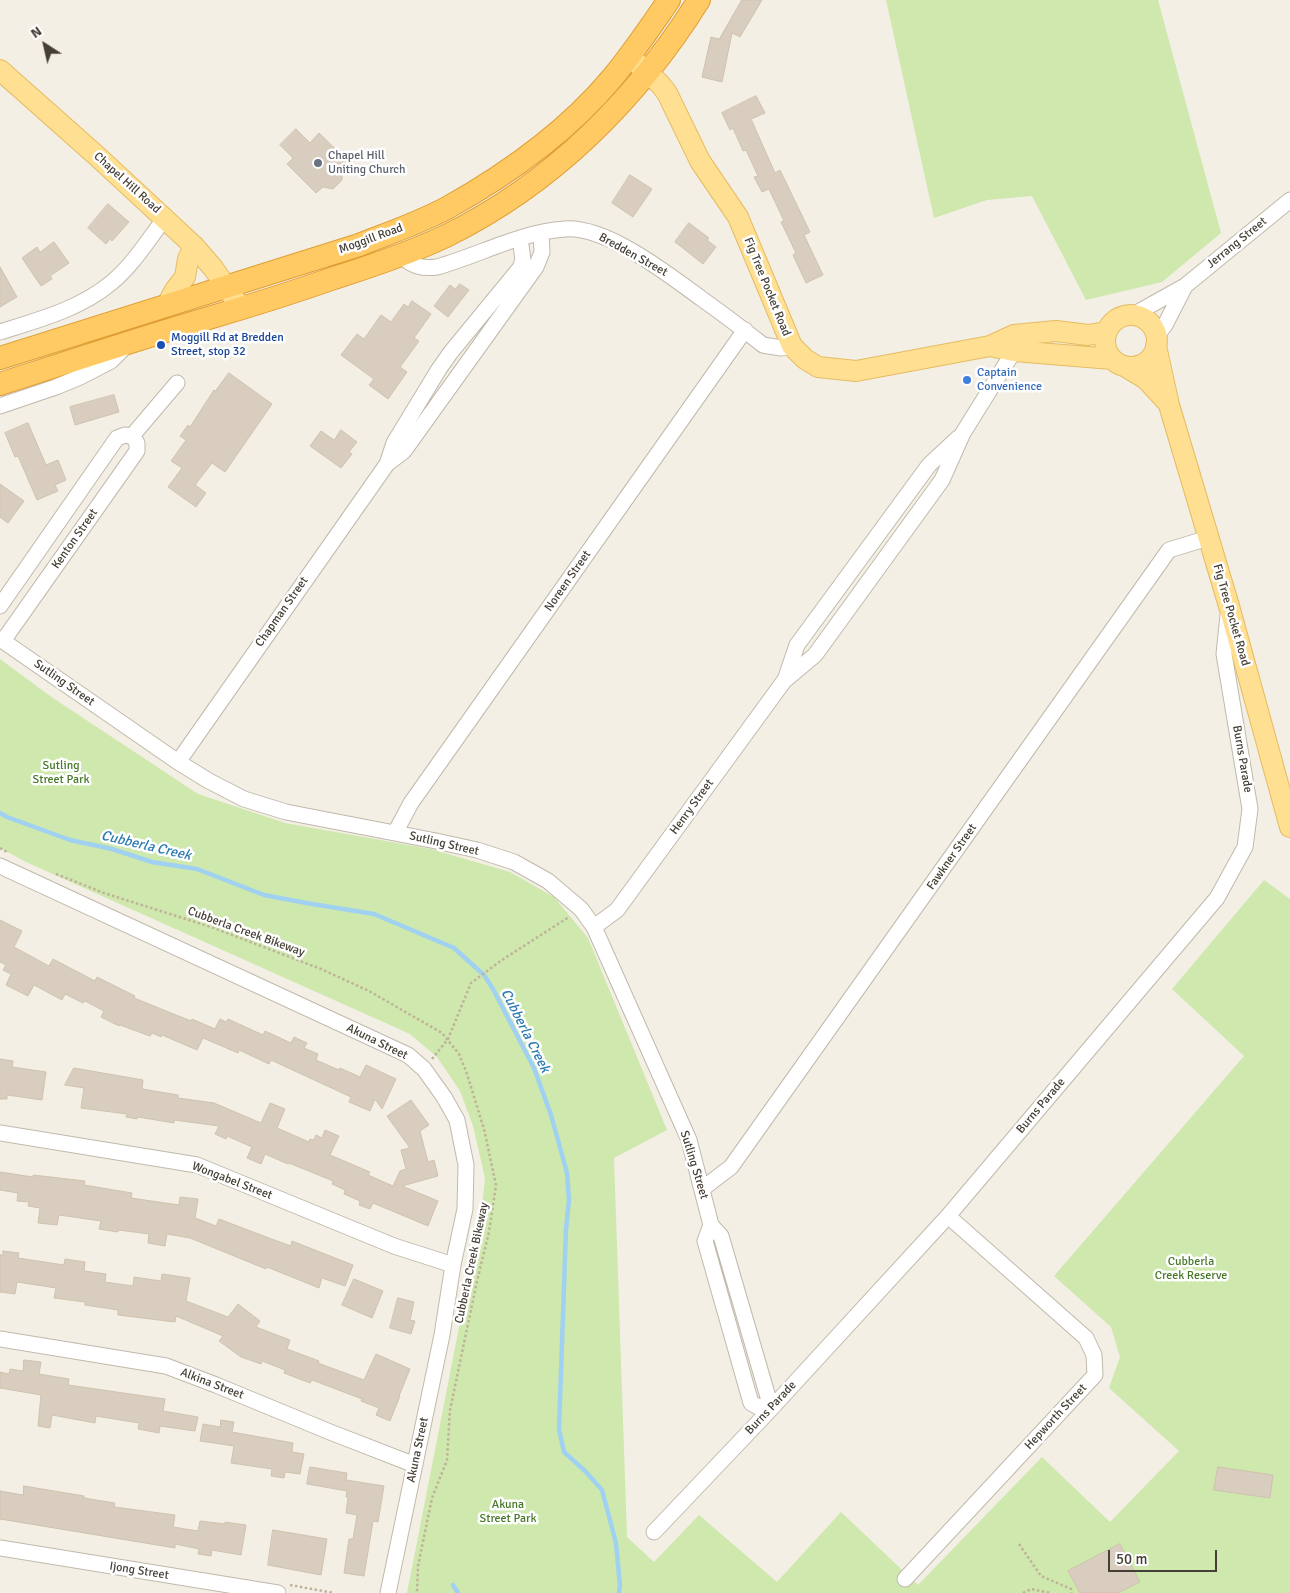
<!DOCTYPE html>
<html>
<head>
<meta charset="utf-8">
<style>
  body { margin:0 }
  #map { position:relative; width:1290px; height:1593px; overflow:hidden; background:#f3efe5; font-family:Signika,sans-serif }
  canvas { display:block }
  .north { position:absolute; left:20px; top:20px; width:50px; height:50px; -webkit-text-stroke:4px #fff; paint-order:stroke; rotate:325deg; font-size:14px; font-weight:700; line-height:20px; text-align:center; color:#453f35 }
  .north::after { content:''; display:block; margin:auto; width:18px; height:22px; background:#453f35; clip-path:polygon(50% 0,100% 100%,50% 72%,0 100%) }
  .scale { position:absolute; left:1108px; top:1550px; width:109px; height:22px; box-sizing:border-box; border:2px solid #453f35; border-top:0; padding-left:6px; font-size:15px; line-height:18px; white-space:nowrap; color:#453f35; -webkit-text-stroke:4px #fff; paint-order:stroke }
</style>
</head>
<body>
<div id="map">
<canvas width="1290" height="1593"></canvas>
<div class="north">N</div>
<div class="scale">50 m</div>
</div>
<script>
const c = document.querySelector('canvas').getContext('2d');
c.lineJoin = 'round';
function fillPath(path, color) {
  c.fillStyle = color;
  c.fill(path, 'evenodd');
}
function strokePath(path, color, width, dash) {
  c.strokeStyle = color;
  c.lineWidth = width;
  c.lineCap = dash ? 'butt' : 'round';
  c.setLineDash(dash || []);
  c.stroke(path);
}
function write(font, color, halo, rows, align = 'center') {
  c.font = font + ' Signika,sans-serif';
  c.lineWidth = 5;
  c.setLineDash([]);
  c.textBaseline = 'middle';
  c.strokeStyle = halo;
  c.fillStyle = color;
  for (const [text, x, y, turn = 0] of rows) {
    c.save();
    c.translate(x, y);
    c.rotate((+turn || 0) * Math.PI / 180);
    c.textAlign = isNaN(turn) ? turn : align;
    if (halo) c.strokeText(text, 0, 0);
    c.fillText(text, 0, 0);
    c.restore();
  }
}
fillPath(new Path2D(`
  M886 0H1158L1221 233 1162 282 1086 300 1032 196 987 200 934 218Z
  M0 659 50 696 198 794 285 823 431 849 510 872 554 897 588 938 667 1130 614 1158 627 1537 654 1562 699 1515 777 1582 841 1512 918 1585 1042 1457 1110 1522 1179 1451 1109 1388 1120 1357 1111 1327 1054 1276 1244 1056 1172 989 1264 880 1290 899V1593H407L481 1215 485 1178 473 1126 460 1091 437 1057 410 1034 26 862 0 848Z`), '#cee8ad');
strokePath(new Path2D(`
  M0 813 7 817 70 840 112 849 152 862 197 869 264 895 312 904 374 914 454 948 484 975 493 989 534 1068 551 1115 567 1173 569 1200 566 1229 559 1429 564 1452 585 1471 602 1490 616 1543 620 1586 619 1593
  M453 1585 458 1593`), '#a1d1f1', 4.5);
const building = new Path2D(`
  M742 0H762L740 37 732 33 722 82 702 77 711 37 719 39Z
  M756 96 765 113 751 119 775 173 780 170 810 232 804 235 823 275 806 283 793 255 796 253 781 222 784 221 769 189 762 192 754 177 758 176 746 150 743 151 733 128 730 130 722 113Z
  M296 129 310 143 319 133 348 161 342 170V180L333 189 323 187 316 193 287 164 293 158 280 145Z
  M630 175 652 189 633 217 612 203Z
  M108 204 129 222 112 241 110 239 106 244 88 228Z
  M689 223 709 238 707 240 716 247 703 264 675 242Z
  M54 242 69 263 50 276 52 279 41 286 22 258 37 247 40 252Z
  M0 267 17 297 0 307Z
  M460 284 469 290 448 317 434 306 450 285 455 289Z
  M412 301 431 314 414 338 419 341 400 367 407 372 388 399 369 385 374 379 341 355 357 334 364 339 381 315 391 322 404 304 408 307Z
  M229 373 272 404 225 472 212 463 195 485 206 493 196 507 168 487 182 468 171 461 186 440 180 436 188 425 190 427 214 390 215 391Z
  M114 395 119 412 75 425 70 407Z
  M28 423 46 465 58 460 66 480 55 485 58 491 37 500 18 456 15 457 5 433Z
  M341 430 357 442 349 452 352 454 341 468 310 446 321 431 334 440Z
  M0 484 24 501 8 523 0 517Z
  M0 920 22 931 14 947 49 966 53 959 95 981 97 977 135 996 134 998 191 1021 192 1019 215 1029 220 1019 226 1022 228 1019 263 1035 265 1031 291 1043 294 1037 307 1043 304 1048 318 1054 316 1060 339 1070 340 1068 360 1077 366 1065 396 1079 382 1109 375 1099 370 1111 349 1102 351 1097 271 1060 269 1064 239 1050 238 1053 203 1038 197 1050 162 1035 161 1037 152 1033 150 1036 120 1025 119 1026 101 1017 104 1011 85 1001 83 1003 65 994 62 1000 34 985 28 996 6 985 11 974 3 970 6 965 0 962Z
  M0 1059 13 1061 12 1067 46 1072 42 1100 7 1095V1099H0Z
  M74 1068 143 1080 142 1089 178 1095V1098L214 1103 261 1123 270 1103 285 1109 277 1128 309 1142 310 1139 314 1140 316 1135 322 1138 325 1130 339 1136 330 1155 370 1172 368 1175 393 1186 400 1171 406 1169 401 1150 410 1148 387 1116 411 1100 429 1125 420 1131 428 1162 434 1160 438 1176 402 1186 438 1201 428 1226 373 1203 370 1209 359 1205 360 1201 344 1194 345 1190 332 1184 333 1181 289 1163 288 1164 265 1154 261 1164 247 1158 252 1147 227 1136 226 1139 215 1134 219 1126 174 1120V1123L138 1117 137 1119 126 1117 127 1114 81 1108 84 1088 65 1085Z
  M0 1172 33 1177V1175L85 1181 84 1185 132 1193 131 1198 179 1205 180 1197 198 1199 195 1218 216 1226 219 1219 277 1241 291 1246 292 1241 353 1265 345 1286 322 1278 319 1288 267 1267 266 1269 190 1238 167 1234 165 1246 148 1243 149 1234 118 1230V1232L99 1229 101 1221 59 1215 57 1225 38 1223 40 1208 28 1206 29 1202 17 1201 18 1193 0 1190Z
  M3 1251 19 1253 18 1258 64 1265 65 1259 85 1262 84 1271 106 1274 105 1282 133 1286 134 1277 161 1281 162 1274 190 1278 186 1301 228 1317 238 1304 260 1321 256 1327 290 1340 287 1349 319 1361 318 1363 364 1380 376 1354 410 1369 399 1396H400L390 1421 376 1415 379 1408 361 1401 362 1399 312 1380 310 1383 284 1373 285 1370 262 1361 261 1364 241 1357 219 1341 223 1336 176 1316 175 1322 118 1315V1310L85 1305V1302L54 1298 56 1288 17 1282 15 1294 0 1292V1255H3Z
  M354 1279 383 1291 372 1318 342 1305Z
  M398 1298 414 1302 410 1320 415 1321 411 1334 390 1328Z
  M24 1360 41 1362 39 1374 69 1379 68 1385 165 1399 163 1411 198 1417 195 1431 160 1426 159 1433 138 1429 139 1423 96 1416 95 1423 52 1415 50 1428 38 1426 41 1395 0 1388V1372L9 1374 10 1369 23 1371Z
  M221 1420 234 1422 232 1432 293 1443 292 1452 304 1454 300 1474 285 1472 284 1478 271 1476 272 1469 231 1463 234 1446 200 1441 203 1424 220 1427Z
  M310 1467 347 1473 346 1480 384 1486 378 1522 373 1521 364 1576 344 1573 349 1539H353L357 1515 346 1513 348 1497H346L347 1491 307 1484Z
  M1218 1467 1273 1475 1270 1498 1214 1490Z
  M24 1486 84 1496V1498L115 1503 114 1507 175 1515 173 1527 198 1531 200 1521 225 1524V1522L246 1525 241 1555 212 1550 211 1556 198 1554 199 1549 175 1544V1548L0 1519V1491L23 1495Z
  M273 1530 327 1539 321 1575 268 1565Z
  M1120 1544 1140 1582 1118 1593H1080L1068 1571Z`);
fillPath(building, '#d8cdbe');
strokePath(building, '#cfc2ae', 1);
const minor = new Path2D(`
  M401 256C412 266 422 269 437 267 480 255 520 232 565 229 607 226 669 275 702 299 723 314 743 329 763 345L781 348 792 346
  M1133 315 1185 286 1290 200
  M0 332C38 320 80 309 111 283 133 265 148 240 165 218
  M1156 337 1165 325 1185 286
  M0 406 56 387 80 377 111 361 126 346
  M132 436 177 383
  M387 464 404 451 536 267 542 252 541 233
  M0 606 117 438 125 435 132 436 137 443V451L3 641
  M0 639 178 762 209 781 244 799 286 812 436 841 477 850 514 862 548 881 581 909 594 927 689 1140 711 1225 721 1236 768 1397V1412L751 1403 705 1241 711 1225
  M785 680 797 645 929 465 958 438
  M178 762 387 464 394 443 439 369 451 352 520 268 523 260 520 238
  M395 833 411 803 745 330
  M0 866 408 1055 424 1069 444 1097 457 1120 466 1165 465 1209 453 1265 442 1335 388 1593
  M594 927 617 910 784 681 815 655 942 480 963 433 1014 351V342
  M0 1133 197 1165 394 1246 453 1265
  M702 1189 731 1167 1169 550 1208 538
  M0 1339 166 1366 216 1385 330 1432 415 1465
  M654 1532 768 1412 948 1216 1217 898 1245 847 1250 809 1224 654 1228 615
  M0 1548 278 1593
  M905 1579 1095 1375 1094 1355 1086 1338 948 1216`);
const major = new Path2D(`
  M629 56 660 84 667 93 700 161 738 217 792 346 805 359 818 367 856 371 990 346 1014 335 1056 331 1088 335 1106 332
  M0 70 98 157 194 246 213 268 241 308
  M167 305 175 290 185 277 188 259 194 246
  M1105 341a26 26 0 1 1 52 0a26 26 0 1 1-52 0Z
  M990 346 1014 351 1112 359
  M1156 346 1169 405 1229 606 1290 827
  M1126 367 1146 379 1168 403`);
const highway = new Path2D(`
  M0 358 359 245C389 233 419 223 447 208 508 174 568 131 613 77 633 53 651 26 669 0
  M0 384C71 361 141 338 212 317 253 305 294 292 334 278 372 266 410 253 446 236 552 184 637 99 699 0`);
strokePath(minor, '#c1b9ab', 17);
strokePath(major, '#e5bc62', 22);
strokePath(highway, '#df9e34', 24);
strokePath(new Path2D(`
  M0 848 7 852
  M56 874 104 893 214 928 321 969 369 991 442 1033 459 1054 466 1071 484 1129 496 1185 489 1232 477 1281 450 1410 447 1460 432 1498 418 1566 417 1593
  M432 1059 448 1039 471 983 502 960 569 917
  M1019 1544 1041 1576 1071 1589V1593
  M290 1585 334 1593
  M1023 1593 1031 1589 1051 1593`), '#c0b299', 2.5, [2.5, 2.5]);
strokePath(minor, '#fff', 15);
strokePath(major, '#ffdf92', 20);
strokePath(highway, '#ffca64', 22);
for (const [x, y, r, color] of [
  [318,163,5,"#6b7280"],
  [161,345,5,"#1a4fb4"],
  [967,380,5,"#3f7fe0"]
]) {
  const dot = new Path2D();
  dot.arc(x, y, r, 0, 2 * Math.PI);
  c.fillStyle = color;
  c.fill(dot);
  strokePath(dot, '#fff', 2);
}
write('12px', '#5b616d', '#fff', [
  ["Chapel Hill",328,156],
  ["Uniting Church",328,170]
], 'left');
write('12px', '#453f35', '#fff', [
  ["Chapel Hill Road",127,183,42],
  ["Moggill Road",371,239,-20],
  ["Jerrang Street",1237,243,-39],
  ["Bredden Street",633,255,29],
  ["Fig Tree Pocket Road",767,287,68],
  ["Kenton Street",75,539,-55],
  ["Noreen Street",568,581,-55],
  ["Chapman Street",282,612,-55],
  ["Fig Tree Pocket Road",1231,615,74],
  ["Sutling Street",64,683,35],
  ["Burns Parade",1242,759,80],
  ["Henry Street",692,807,-54],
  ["Sutling Street",444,844,13],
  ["Fawkner Street",952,857,-55],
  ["Cubberla Creek Bikeway",246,932,20],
  ["Akuna Street",377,1042,26],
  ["Burns Parade",1041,1106,-50],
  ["Sutling Street",694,1165,73],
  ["Wongabel Street",232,1181,21],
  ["Cubberla Creek Bikeway",472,1263,-78],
  ["Alkina Street",212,1384,21],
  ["Burns Parade",771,1408,-47],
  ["Hepworth Street",1056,1417,-47],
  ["Akuna Street",418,1450,-78],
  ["Ijong Street",139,1571,9]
]);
write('12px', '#164399', '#fff', [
  ["Moggill Rd at Bredden",171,338],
  ["Street, stop 32",171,352]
], 'left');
write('12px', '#366cbe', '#fff', [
  ["Captain",977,373],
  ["Convenience",977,387]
], 'left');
write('12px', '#477828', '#fff', [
  ["Sutling",61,766],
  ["Street Park",61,780],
  ["Cubberla",1191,1262],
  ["Creek Reserve",1191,1276],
  ["Akuna",508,1505],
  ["Street Park",508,1519]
]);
write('italic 14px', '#2d7bb2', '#fff', [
  ["Cubberla Creek",146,846,13],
  ["Cubberla Creek",525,1031,63]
]);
</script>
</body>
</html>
